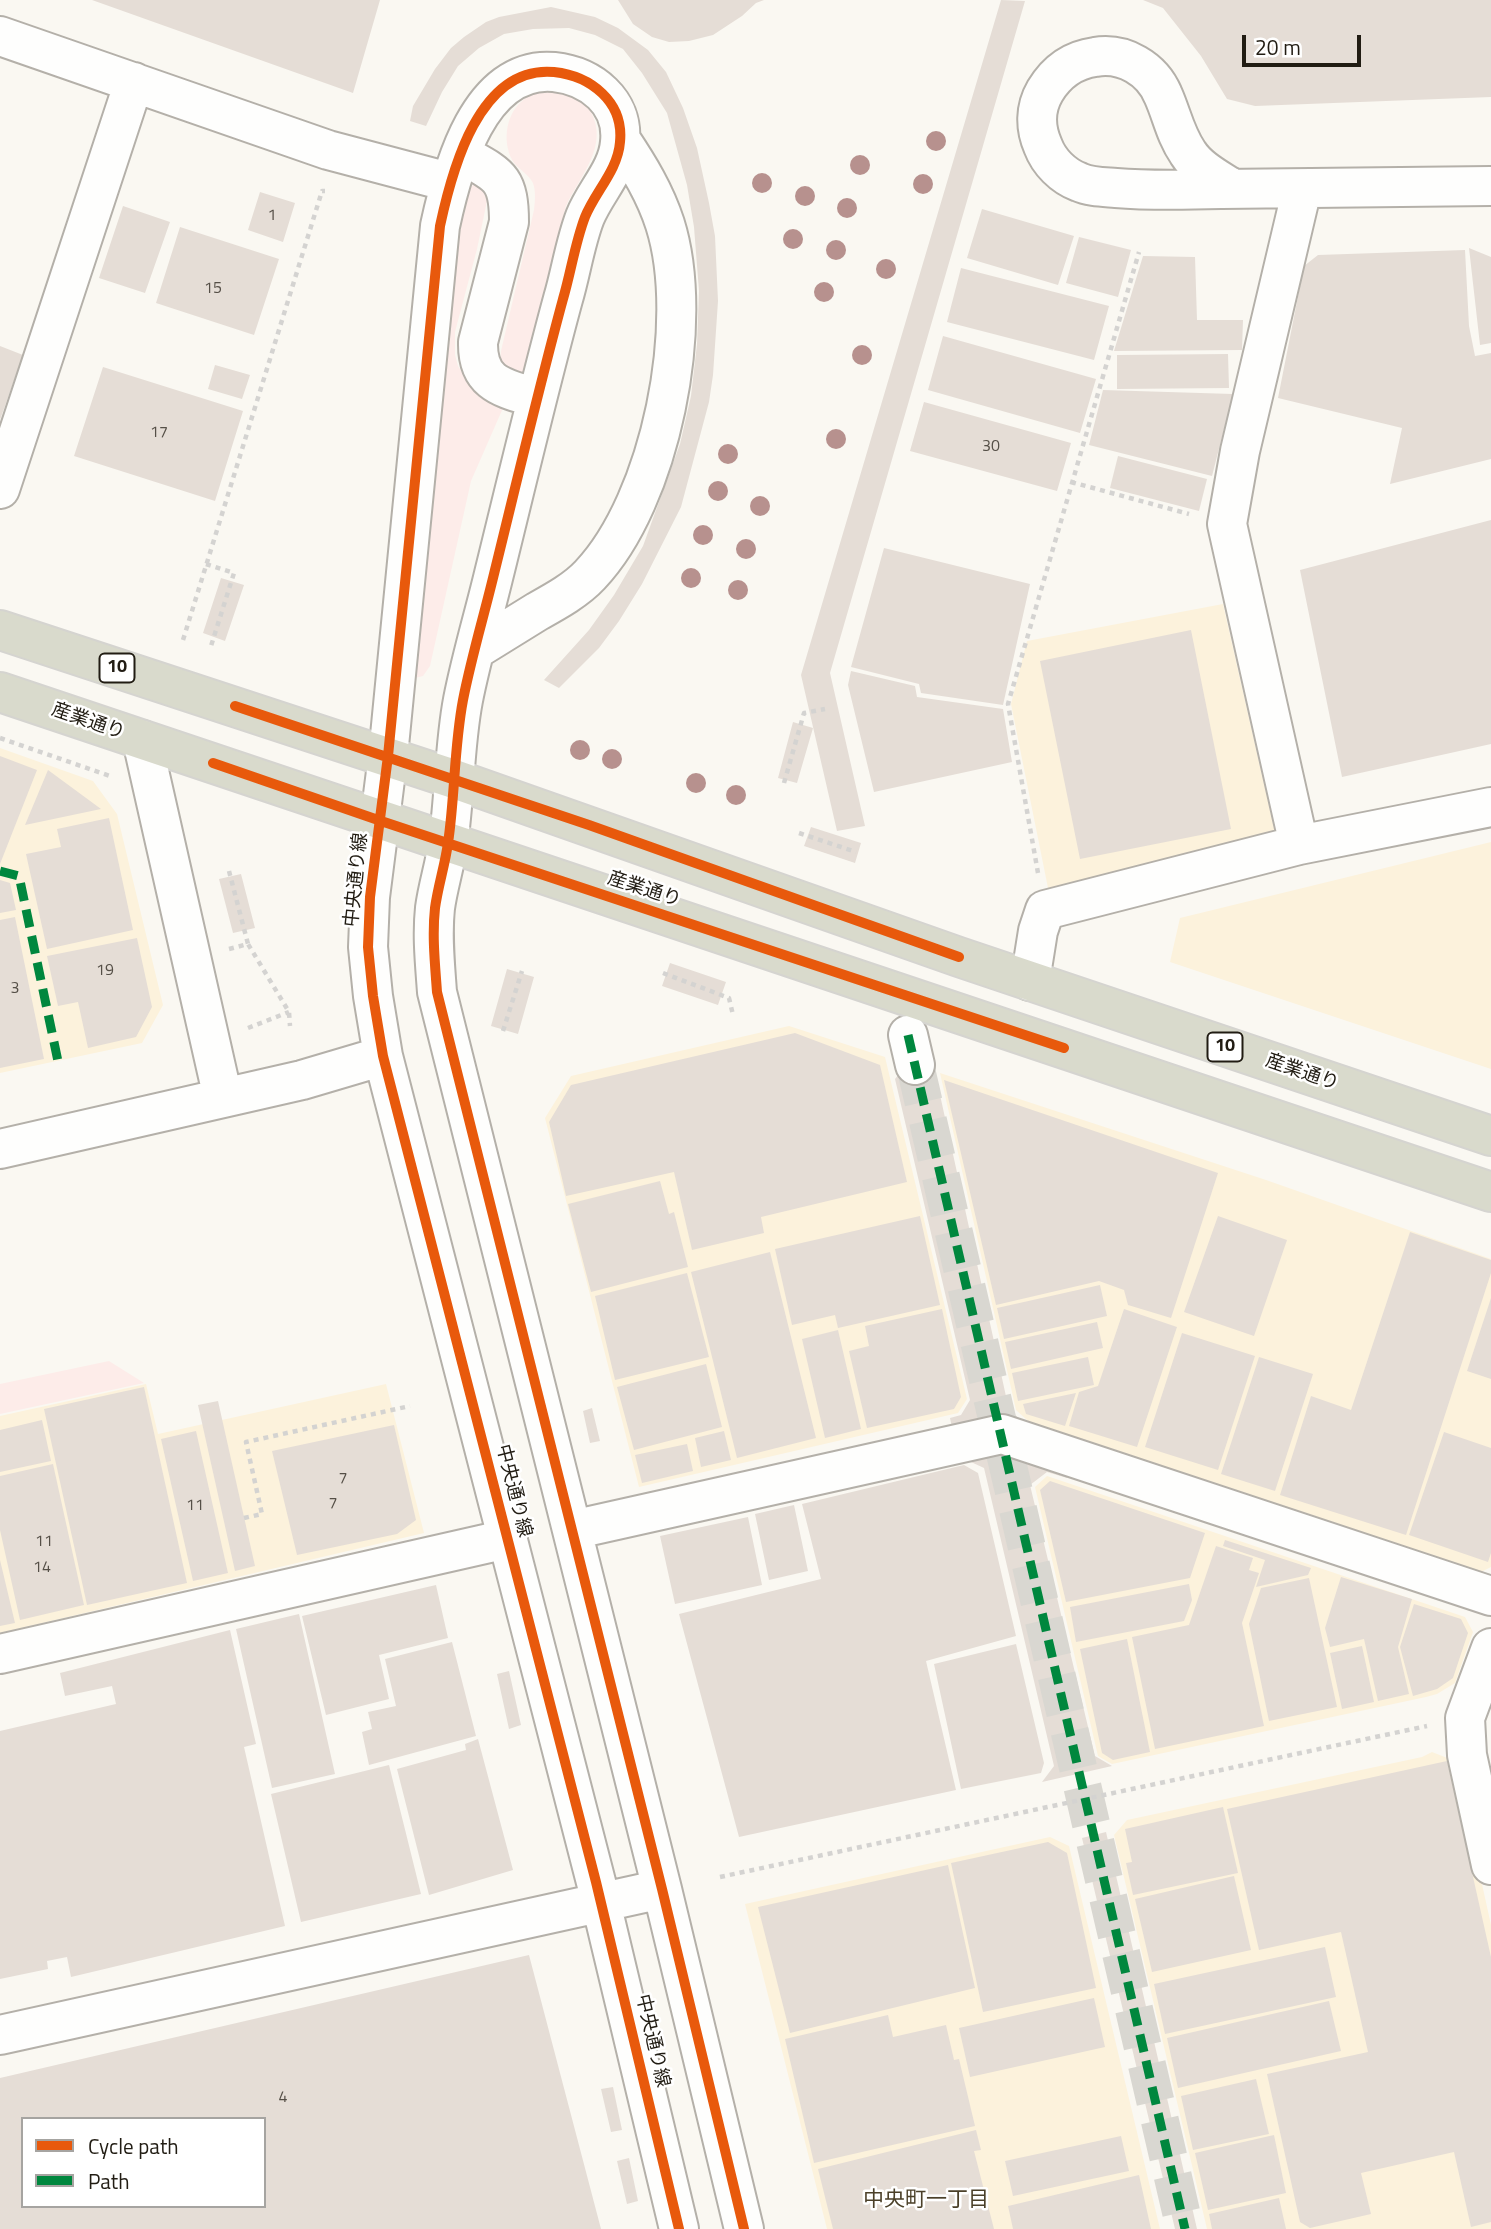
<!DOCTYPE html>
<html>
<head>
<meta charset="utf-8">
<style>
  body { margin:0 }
  #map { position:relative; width:1491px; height:2229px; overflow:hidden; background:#faf8f2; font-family:"Titillium Web",sans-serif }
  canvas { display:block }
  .legend { position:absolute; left:21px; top:2117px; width:245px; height:91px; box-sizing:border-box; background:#fff; border:2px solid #a6a4a1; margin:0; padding:9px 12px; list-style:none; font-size:21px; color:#211c13 }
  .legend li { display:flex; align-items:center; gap:14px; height:35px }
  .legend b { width:35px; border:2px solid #a6a4a1 }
  .scale { position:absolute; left:1242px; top:35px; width:119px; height:32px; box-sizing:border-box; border:4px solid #211c13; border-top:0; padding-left:9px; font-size:21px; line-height:24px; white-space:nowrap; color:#211c13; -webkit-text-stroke:5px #fff; paint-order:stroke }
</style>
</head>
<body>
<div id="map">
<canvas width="1491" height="2229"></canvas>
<ul class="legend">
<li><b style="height:9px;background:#e8590c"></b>Cycle path</li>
<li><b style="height:9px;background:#00873e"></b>Path</li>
</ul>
<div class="scale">20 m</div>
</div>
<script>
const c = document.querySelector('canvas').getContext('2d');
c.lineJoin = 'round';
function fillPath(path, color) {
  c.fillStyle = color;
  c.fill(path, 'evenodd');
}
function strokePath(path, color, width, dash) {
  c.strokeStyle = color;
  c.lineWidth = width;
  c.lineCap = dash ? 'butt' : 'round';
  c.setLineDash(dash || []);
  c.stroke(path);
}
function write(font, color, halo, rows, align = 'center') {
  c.font = font + ' "Titillium Web","Noto Sans JP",sans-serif';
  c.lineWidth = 5;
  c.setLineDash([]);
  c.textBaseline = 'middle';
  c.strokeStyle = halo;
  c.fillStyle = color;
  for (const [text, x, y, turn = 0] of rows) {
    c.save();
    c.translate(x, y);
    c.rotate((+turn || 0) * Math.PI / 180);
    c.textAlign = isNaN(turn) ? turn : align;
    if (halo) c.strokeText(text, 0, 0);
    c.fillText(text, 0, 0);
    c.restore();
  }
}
fillPath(new Path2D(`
  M1223 604 1277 841 1048 888 1011 704 1027 641Z
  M0 748 93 781 117 814 163 1005 142 1043 0 1073Z
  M1491 842V1069L1170 962 1180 918Z
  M789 1026 885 1057 967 1399 958 1413 639 1487 545 1118 571 1076Z
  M940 1073 1266 1180 1491 1259V1567L1481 1572 1028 1421 1016 1410Z
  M146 1384 158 1434 386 1384 424 1533 0 1633V1416Z
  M1047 1476 1465 1617 1473 1632 1455 1683 1437 1694 1426 1697 1112 1764 1098 1756 1035 1487Z
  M1432 1752 1455 1761 1491 1925V2229H1207L1114 1835 1127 1820 1422 1757Z
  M1050 1837 1069 1846 1160 2229H827L745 1904Z`), '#fcf2dc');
fillPath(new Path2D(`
  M545 90C555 92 568 92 577 96 583 98 589 106 591 112 609 146 580 176 566 206L526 366 522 373 515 376 500 362 501 351 534 210C535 202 536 191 533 183 529 175 520 170 514 163 502 145 505 116 521 102 528 95 536 93 545 90Z
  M473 185H479L487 194V201L477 249 455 332V355L458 366 470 384 480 392 503 400V408L471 481 430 666 423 676 415 678 412 676 456 242 469 189Z
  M109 1361 144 1383 0 1414V1384Z`), '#fdece9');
fillPath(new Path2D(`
  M92 0H380L353 93Z
  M618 0H764L756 3 742 16 713 35 689 41 669 42 652 37 633 24Z
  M1001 0 1025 1 830 673 865 826 837 831 801 675Z
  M1143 0H1491V97L1255 106 1227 99 1201 56 1163 8Z
  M551 7 595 17 618 28 648 50 666 72 683 108 697 148 709 203 715 236 718 301 713 375 709 402 681 507 642 584 619 621 599 648 559 688 544 680 589 630 614 595 643 546 680 444 691 396 697 344 699 291 694 227 687 185 667 113 642 73 623 49 595 35 569 28 533 29 504 34 479 48 458 66 442 92 426 126 410 121 413 106 435 69 451 48 464 37 486 22 499 17Z
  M260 192 295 203 283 242 248 230Z
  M123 206 170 222 145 293 99 278Z
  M982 209 1074 236 1058 285 967 258Z
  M180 227 279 259 254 335 156 303Z
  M1079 237 1131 250 1118 297 1066 283Z
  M1469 248 1491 257V343L1480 345Z
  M1465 250 1469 326 1475 356 1491 353V459L1390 484 1402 428 1278 398 1304 266 1318 255Z
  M1143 256 1195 257 1197 320H1243L1242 350 1114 351Z
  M961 268 1109 306 1094 360 947 322Z
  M943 336 1096 379 1080 433 928 390Z
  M0 346 23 355 0 420Z
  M1228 354 1229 388 1117 389V355Z
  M215 365 250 375 242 399 208 389Z
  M103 367 243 411 215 501 74 456Z
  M1103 390 1233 394 1212 476 1089 445Z
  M924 402 1071 443 1057 491 910 451Z
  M1118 456 1207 479 1199 511 1110 488Z
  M1491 520V744L1342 777 1300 570Z
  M884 548 1030 584 1003 705 921 693 919 684 851 667Z
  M221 578 244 585 225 641 203 633Z
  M1191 630 1231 829 1080 859 1040 661Z
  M851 671 915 686 917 697 1003 709 1012 762 874 792 848 685Z
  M793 722 813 728 797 783 778 778Z
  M0 756 37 770 0 864Z
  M48 770 101 809 25 825Z
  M109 818 133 930 47 949 26 854 61 847 57 829Z
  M811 827 861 843 855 863 804 846Z
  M241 874 255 928 233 933 219 879Z
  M0 880 10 883 16 910 0 913Z
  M15 917 44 1059 0 1068V920Z
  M137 938 152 1007 136 1037 88 1048 78 1002 58 1006 47 956Z
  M670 963 726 982 718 1005 662 986Z
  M507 969 534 977 518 1034 491 1026Z
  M795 1033 880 1065 907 1182 761 1217 764 1233 692 1250 674 1172 566 1196 549 1122 571 1085Z
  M927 1068 935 1072 1009 1410 1025 1423 1079 1440 1067 1478 1047 1472 1030 1485 1095 1756 1112 1766 1042 1782 1054 1766 984 1468 958 1456 950 1418 961 1415 970 1400 895 1079 903 1069Z
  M944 1080 1218 1173 1171 1318 1128 1305 1124 1290 1099 1281 996 1305Z
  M660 1181 669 1214 674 1212 688 1267 591 1292 568 1204Z
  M920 1216 940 1305 838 1328 835 1315 792 1325 775 1249Z
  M1218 1216 1287 1240 1254 1336 1184 1312Z
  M1410 1232 1491 1260V1273L1406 1535 1280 1495 1311 1396 1351 1410Z
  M770 1252 816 1438 737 1458 691 1272Z
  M687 1273 709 1357 615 1380 595 1296Z
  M1100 1285 1107 1316 1004 1339 997 1308Z
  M1491 1298V1379L1467 1371Z
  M942 1309 961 1397 954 1409 867 1428 849 1351 869 1346 865 1326Z
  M1124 1309 1177 1327 1137 1447 1069 1426 1079 1392 1098 1386Z
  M1097 1322 1103 1348 1011 1369 1005 1342Z
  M838 1330 861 1429 825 1438 802 1339Z
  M1182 1333 1255 1356 1218 1470 1145 1447Z
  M1088 1357 1094 1385 1018 1401 1012 1373Z
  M1259 1357 1313 1374 1275 1491 1221 1474Z
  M706 1364 722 1427 634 1450 617 1387Z
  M144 1387 187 1583 87 1605 44 1409Z
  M1076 1393 1065 1426 1026 1414 1023 1404Z
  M218 1401 255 1566 235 1571 198 1405Z
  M592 1408 600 1441 590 1443 583 1411Z
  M42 1420 51 1461 0 1472V1430Z
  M394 1425 416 1520 397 1534 297 1555 272 1451Z
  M196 1431 228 1573 193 1581 161 1439Z
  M724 1431 731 1460 701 1467 695 1438Z
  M1444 1432 1491 1448V1553L1488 1562 1409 1535Z
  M687 1444 693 1471 642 1483 635 1455Z
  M53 1464 84 1605 20 1620 0 1530V1476Z
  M964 1465 978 1473 1016 1636 926 1661 956 1790 739 1837 679 1614 821 1579 802 1504Z
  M1050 1481 1205 1533 1190 1578 1066 1602 1040 1490Z
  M794 1505 808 1571 769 1580 755 1514Z
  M748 1517 762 1585 675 1604 660 1536Z
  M1225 1540 1311 1568 1308 1575 1256 1587 1265 1560 1223 1546Z
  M1216 1546 1253 1558 1249 1570 1259 1573 1242 1623 1264 1726 1155 1749 1132 1637 1189 1625Z
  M0 1560 15 1623 0 1626Z
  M1341 1577 1412 1599 1398 1647 1409 1694 1378 1701 1364 1639 1330 1647 1325 1628Z
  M1309 1578 1337 1707 1269 1721 1249 1624 1261 1588Z
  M1189 1584 1192 1600 1184 1621 1076 1642 1070 1607Z
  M436 1585 448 1638 379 1655 389 1699 326 1715 302 1616Z
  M1414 1604 1461 1619 1468 1633 1453 1678 1437 1689 1413 1696 1400 1647Z
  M299 1614 335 1774 272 1788 236 1629Z
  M230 1630 256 1744 244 1747 285 1926 71 1977 67 1957 47 1961 48 1969 0 1979V1731L116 1704 112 1686 65 1696 60 1673Z
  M1127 1639 1150 1752 1113 1760 1102 1753 1080 1649Z
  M452 1642 476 1736 369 1765 362 1732 372 1729 368 1712 396 1706 385 1659Z
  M1016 1644 1044 1763 1041 1773 961 1789 934 1664Z
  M1362 1646 1374 1702 1342 1709 1330 1653Z
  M509 1671 521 1725 509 1729 497 1674Z
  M478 1739 513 1870 429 1895 397 1769 466 1750 465 1744Z
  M1447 1761 1491 1957V2222L1471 2227 1454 2152 1361 2173 1371 2214 1310 2228 1300 2222 1267 2074 1368 2052 1341 1932 1259 1950 1227 1809Z
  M389 1765 421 1894 301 1922 271 1794Z
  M1223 1807 1238 1873 1133 1895 1126 1863 1132 1862 1125 1829Z
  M1106 1832 1197 2229H1175L1082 1838Z
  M1048 1842 1067 1853 1096 1988 983 2012 951 1863Z
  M948 1865 975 1988 790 2033 758 1907Z
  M1234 1876 1251 1950 1152 1972 1135 1899Z
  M1325 1947 1336 1997 1165 2034 1154 1984Z
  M529 1955 601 2229H0V2078ZM23 2119H264V2206H23Z
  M1094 1998 1105 2047 970 2077 959 2028Z
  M1329 2001 1341 2051 1178 2088 1167 2038Z
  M888 2015 893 2037 946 2025 954 2060 959 2059 975 2126 814 2163 785 2039Z
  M1256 2079 1269 2134 1193 2150 1181 2096Z
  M613 2087 622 2130 611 2132 601 2089Z
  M976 2130 981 2150 974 2151 994 2229H833L818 2169Z
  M1274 2135 1286 2193 1208 2210 1195 2153Z
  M1121 2136 1129 2171 1013 2196 1005 2161Z
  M629 2158 638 2201 627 2204 617 2161Z
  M1139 2175 1151 2229H1013L1008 2206Z
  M1279 2198 1286 2229H1212L1209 2214Z`), '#e5ddd6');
strokePath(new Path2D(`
  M915 1065 1185 2229`), '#d9d7d1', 38, [38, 19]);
const minor = new Path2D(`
  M0 36 328 150 449 182
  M461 154C498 175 509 176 509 222L478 342C477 384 503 388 536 398
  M1233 189C1218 179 1198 169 1188 153 1175 134 1172 115 1163 95 1152 69 1124 52 1095 57 1073 60 1057 71 1045 91 1035 108 1035 128 1043 146 1049 162 1063 176 1079 182 1090 187 1104 187 1116 188 1151 191 1186 190 1221 189 1311 188 1401 187 1491 186
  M0 489 134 82
  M475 650C496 637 517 624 538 611 556 601 576 590 590 575 661 500 696 322 665 224 655 193 639 167 621 140
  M142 740 223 1098
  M1299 845 1227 524 1240 451 1302 189
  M1030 981 1038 931 1045 910 1299 845 1491 807
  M908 1035 915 1065
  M0 1149 302 1080 383 1056
  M572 1530 1002 1434 1491 1596
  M1491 1648 1465 1718 1467 1755 1491 1865
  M0 1654 507 1539
  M0 2035 662 1889
  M679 2229 596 1882 383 1056 373 996 368 947 370 897 388 756 440 226C452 170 479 65 554 72 591 76 624 102 620 142 618 170 595 192 585 217 575 243 571 272 563 299 538 391 516 485 493 578 483 619 471 659 463 700 454 747 455 796 448 843 445 865 438 886 435 908 432 936 435 964 437 992L662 1889 744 2229`);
const highway = new Path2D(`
  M0 630 454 779 959 957 1491 1136
  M0 692 1491 1192`);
strokePath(minor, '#b4b0a9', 42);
strokePath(highway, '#d5d4d0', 42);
strokePath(new Path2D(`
  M1071 482 1189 514
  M206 564 234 573 211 646
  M183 640 322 191H325
  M0 738 110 776
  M784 783 804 713 825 709
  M799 833 856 852
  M229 871 248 944
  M1038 873 1008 704 1139 252
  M229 949 248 944 289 1012 290 1026
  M663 973 729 998 733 1015
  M248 1028 289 1012
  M503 1031 522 971
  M244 1518 262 1514 246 1442 410 1406
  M720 1877 1427 1726`), '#d4d3d1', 4.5, [5, 5]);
strokePath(minor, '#fefefd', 38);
strokePath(highway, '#d9dacc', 38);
strokePath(new Path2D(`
  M0 871 19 876 59 1066
  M908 1035 1185 2229`), '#00873e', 9, [18, 9]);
strokePath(new Path2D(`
  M235 706 589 825 959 957
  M213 763 381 821 1064 1048
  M679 2229 596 1882 383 1056 373 996 368 947 370 897 388 756 440 226C452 170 479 65 554 72 591 76 624 102 620 142 618 170 595 192 585 217 575 243 571 272 563 299 538 391 516 485 493 578 483 619 471 659 463 700 454 747 455 796 448 843 445 865 438 886 435 908 432 936 435 964 437 992L662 1889 744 2229`), '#e8590c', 10);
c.fillStyle = '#b7918e';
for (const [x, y] of [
  [936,141],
  [860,165],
  [762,183],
  [923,184],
  [805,196],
  [847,208],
  [793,239],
  [836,250],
  [886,269],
  [824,292],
  [862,355],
  [836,439],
  [728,454],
  [718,491],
  [760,506],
  [703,535],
  [746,549],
  [691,578],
  [738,590],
  [580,750],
  [612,759],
  [696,783],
  [736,795]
]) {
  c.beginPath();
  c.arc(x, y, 10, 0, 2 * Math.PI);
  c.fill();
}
write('16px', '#554f47', null, [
  ["1",272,216],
  ["15",213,289],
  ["17",159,433],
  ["30",991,447],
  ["19",105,971],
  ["3",15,989],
  ["7",343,1479],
  ["7",333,1504],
  ["11",195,1506],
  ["11",44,1542],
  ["14",42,1568],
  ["4",283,2098]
]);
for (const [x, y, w] of [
  [117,668,35],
  [1225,1047,35]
]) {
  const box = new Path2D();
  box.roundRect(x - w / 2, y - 14.5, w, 29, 5);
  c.fillStyle = '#fff';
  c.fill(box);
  strokePath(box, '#211c13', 2);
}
write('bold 18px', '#211c13', null, [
  ["10",117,668],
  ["10",1225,1047]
]);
write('19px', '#211c13', '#fff', [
  ["産業通り",88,722,19],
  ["中央通り線",357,880,-84],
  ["産業通り",644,890,18],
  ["産業通り",1302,1073,19],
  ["中央通り線",513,1491,76],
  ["中央通り線",652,2041,77]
]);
write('21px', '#4b4029', '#fff', [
  ["中央町一丁目",926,2201]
]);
</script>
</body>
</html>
